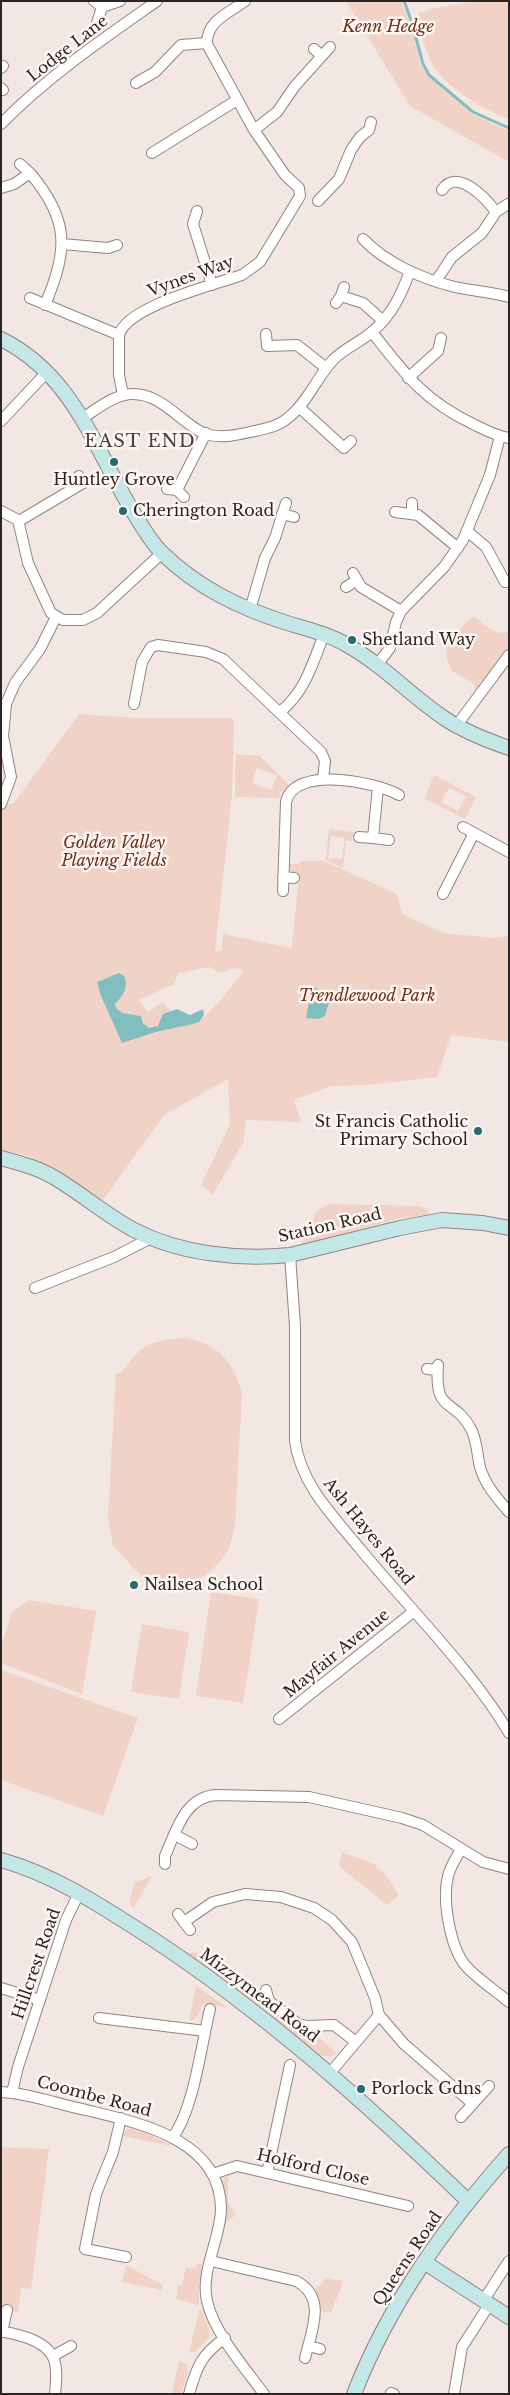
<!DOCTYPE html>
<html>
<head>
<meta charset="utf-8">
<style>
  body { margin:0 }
  #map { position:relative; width:510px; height:2395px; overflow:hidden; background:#f3e7e3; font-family:"Libre Baskerville",serif }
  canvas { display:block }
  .frame { position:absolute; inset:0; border:2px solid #2a2524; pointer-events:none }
</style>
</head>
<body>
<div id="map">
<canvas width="510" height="2395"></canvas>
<div class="frame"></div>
</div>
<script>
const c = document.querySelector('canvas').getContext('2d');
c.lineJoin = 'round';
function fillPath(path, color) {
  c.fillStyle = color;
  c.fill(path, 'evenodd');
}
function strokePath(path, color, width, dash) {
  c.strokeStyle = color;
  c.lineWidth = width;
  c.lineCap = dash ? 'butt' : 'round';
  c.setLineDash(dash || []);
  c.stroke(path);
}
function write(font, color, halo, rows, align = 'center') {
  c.font = font + ' "Libre Baskerville",serif';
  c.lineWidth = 5;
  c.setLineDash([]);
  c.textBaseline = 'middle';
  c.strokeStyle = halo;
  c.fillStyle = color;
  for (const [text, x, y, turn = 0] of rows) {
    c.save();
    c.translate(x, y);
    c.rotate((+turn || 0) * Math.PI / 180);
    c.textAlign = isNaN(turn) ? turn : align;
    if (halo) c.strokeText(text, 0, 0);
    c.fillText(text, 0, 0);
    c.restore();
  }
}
fillPath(new Path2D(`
  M346 1H401L409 20 421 66 428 76 472 114 509 131V162L410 106Z
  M478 1H509V120C480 106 440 87 428 55 422 42 421 27 418 13L435 8Z
  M474 616C485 625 494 636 509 632V646L484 683 475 690 474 684 452 671 446 657 447 647 455 633Z
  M79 714 138 718H232L234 721 232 794 215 952 222 950 223 934 292 948 299 875 290 871 288 864H299V873L300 861H324L397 894 402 914 443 933 493 938 509 936V1042L451 1035 437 1077 367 1085 331 1086 294 1100 301 1122 246 1120 243 1143 213 1194 201 1185 230 1124 228 1079 164 1115 103 1200 28 1156 1 1149V812L7 804 14 803ZM210 967 218 973 238 968 243 972 222 999 201 1020 193 1024 156 1032 122 1042 101 996 98 981 119 973 125 990 115 1005 116 1008 122 1013 141 1016 146 1027 154 1029 159 1025 163 1014 171 1011 162 1002 148 1013 139 1000 174 984 178 973Z
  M236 754 260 756 289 785 280 793 279 798 235 797ZM257 768 277 775 271 790 252 783Z
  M434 775 476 797 465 819 425 799ZM449 788 466 796 458 811 441 802Z
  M329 829 353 832 352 841H346L343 868 326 860ZM331 836 345 838 342 859 328 858Z
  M329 1204 420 1206 428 1210 429 1216 400 1218 300 1246 317 1211Z
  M186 1338C219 1345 232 1360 242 1393L235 1523 230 1547 217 1565 203 1577 184 1584 163 1585 145 1580 113 1546 108 1518 116 1373H121C142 1344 150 1340 186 1338Z
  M211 1592 259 1599 243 1703 196 1696Z
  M29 1600 96 1611 82 1694 1 1663V1646L12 1612Z
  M142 1624 189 1632 179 1699 131 1692Z
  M1 1670 138 1718 103 1816 1 1780Z
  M342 1852 377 1865 375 1867 384 1873 399 1895 387 1905 339 1866Z
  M152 1876 134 1907H133L129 1902 135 1882Z
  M187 1952 199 1953 290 2026 303 2032H313L337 2054 330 2057 319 2055Z
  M196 1986 228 2008 203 2003C200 2012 199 2019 189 2021Z
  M131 2128 142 2130 172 2146 123 2136 126 2130Z
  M1 2147 49 2149 31 2289 21 2288 18 2312 1 2310Z
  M228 2176V2202L236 2215 223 2224 220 2181Z
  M197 2264H202L199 2284V2305L176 2299 178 2285 182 2286 186 2267 196 2269Z
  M126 2265 163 2285 162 2290 122 2282Z
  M326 2278 343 2281 331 2313 319 2311 314 2291Z
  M199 2310H202L209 2330V2338L195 2352 189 2353Z
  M179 2360 187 2365 188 2373 181 2394H172Z`), '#f1d2c6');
fillPath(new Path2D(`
  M119 973 124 976C129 987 123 996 115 1004L116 1008 122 1013 141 1016 143 1023 149 1028 158 1026 163 1014 177 1009 190 1015 203 1009 204 1015 199 1022 193 1024 156 1032 122 1043 101 996 97 982Z
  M312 986 331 996 325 1016 319 1019 306 1018Z`), '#82bdbf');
strokePath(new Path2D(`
  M404 1 411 20 423 64 429 75 473 112 509 128`), '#82bdbf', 3);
const street = new Path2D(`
  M94 1 102 7 120 1
  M97 23 102 7
  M314 49 322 56
  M1 68 3 66
  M136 83 155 72 181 45 207 43
  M1 88 3 90
  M1 124C47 77 103 39 157 1
  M254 130 277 112 295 86 330 47
  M152 153 237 100
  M20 164 30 173
  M1 188 14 184 30 173C70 220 68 250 45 305
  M442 190C457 166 487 200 496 212
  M318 201 339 179 351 150 360 137 369 130 371 122
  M197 211 193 224 212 285
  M363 239C386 263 422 279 455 287 473 291 491 292 509 297
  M62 244 108 248 117 245
  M436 281 452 257 482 233 496 212 508 204
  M341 296 363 303 383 321
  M30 298 119 335
  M336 303 341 296 344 287
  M372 332C404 373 424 401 473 424 485 430 496 436 509 438
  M266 334 267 346 297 345 326 368
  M408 378 438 351 441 338
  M123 395 119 375V335C127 306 214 285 242 275L260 262 300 196 299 188 285 175 254 130 207 44C206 21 229 13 245 1
  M299 407 344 448 351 441
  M83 418C98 408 115 394 133 394 165 394 184 428 209 435 223 438 237 435 250 432 264 429 278 427 289 417 307 403 317 377 333 360 346 347 361 342 373 331 392 315 402 293 410 271
  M1 421 47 372
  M167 489 177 490 184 497
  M177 490 206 433
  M1 511 18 520 28 563 51 613 63 620H83L97 613 162 553
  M395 512 418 515 458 548
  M412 513V503
  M282 514 294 517
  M19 521 83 483 79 476
  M467 531 486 547 505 582
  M353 573 361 587 401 611
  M346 587 356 581
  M250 610 265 558 275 538 286 503
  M377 665 390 648 396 622 401 611 444 567 463 540 490 475 500 436
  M134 704 142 662 151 647 158 645 206 652 223 659 321 752 325 761 323 779
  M280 712C305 692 313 663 324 634
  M457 725 509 655
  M378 787 373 838 389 840
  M1 804 11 777 3 736 6 704 15 683 40 649 56 617
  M463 827 474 833
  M359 837 373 838
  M283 877 294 878
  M283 891 286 802C294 765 376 782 399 795
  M443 894 474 833 509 852
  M290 1255 295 1326V1441C301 1485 334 1517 361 1550 408 1607 472 1670 509 1733
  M35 1288 114 1257 151 1238
  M438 1365C434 1415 454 1397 471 1429 477 1440 477 1455 480 1467 485 1485 497 1498 509 1512
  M427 1369 437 1370
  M279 1719 413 1612
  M175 1835 192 1844
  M461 1849C456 1858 450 1867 448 1876 442 1900 450 1946 465 1965 477 1979 495 1990 509 2002
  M165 1864V1856C176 1832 184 1797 216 1795L309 1797 402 1818 423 1825 483 1862 509 1869
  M178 1914 190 1930
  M184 1922 213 1902 245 1894 281 1897 314 1908 332 1920 352 1942 375 1998 379 2015 404 2044 473 2104
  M1 1988 40 2000
  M266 1990 269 2001 298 2024 307 2026 334 2025 356 2042
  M99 2018 205 2031
  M330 2073 379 2015
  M1 2092 12 2093 18 2067 66 1920 79 1893
  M12 2093C37 2096 61 2105 86 2110 139 2123 220 2139 221 2208 221 2239 200 2270 207 2301 214 2333 245 2368 264 2394
  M461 2117 489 2086
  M121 2118 113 2152 96 2194 85 2249 126 2257
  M173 2137C194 2108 201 2046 210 2009
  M267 2173 290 2065
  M213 2174 237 2166 408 2206
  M211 2261 296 2281C327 2297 312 2330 305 2358
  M483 2301 509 2261
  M1 2332C10 2332 19 2335 28 2338 58 2349 58 2365 55 2394
  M2 2332 7 2310
  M308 2346 320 2349
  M53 2356 71 2346
  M391 2393 394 2394
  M189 2394C197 2366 201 2355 225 2338
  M454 2394 462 2347 489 2305`);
const secondary = new Path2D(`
  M1 339C69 373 91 438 126 500 137 518 148 539 162 553 198 588 240 608 287 623 307 629 328 634 347 645 383 665 410 695 444 718 463 731 486 740 509 748
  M1 1158C19 1163 39 1168 55 1178 82 1194 106 1215 134 1230 180 1254 239 1260 290 1255L400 1228 442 1220 483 1223 509 1228
  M1 1860C55 1875 101 1906 148 1936 266 2013 367 2104 468 2201
  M424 2262 509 2317
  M354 2394C389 2304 445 2226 509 2154`);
strokePath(street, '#8f8480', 12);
strokePath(secondary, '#8f8480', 16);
strokePath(street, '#fff', 10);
strokePath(secondary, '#c3e6e6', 14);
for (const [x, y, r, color] of [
  [114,462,5,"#216d6f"],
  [123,511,5,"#216d6f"],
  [352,640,5,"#216d6f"],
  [478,1131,5,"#216d6f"],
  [134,1585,5,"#216d6f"],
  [361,2089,5,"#216d6f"]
]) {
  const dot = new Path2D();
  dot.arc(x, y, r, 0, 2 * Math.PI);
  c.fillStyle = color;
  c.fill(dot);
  strokePath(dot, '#fff5f2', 2);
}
write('italic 16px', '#6b3018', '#fff5f2', [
  ["Kenn Hedge",388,27],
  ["Golden Valley",114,843],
  ["Playing Fields",114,861],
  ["Trendlewood Park",367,996]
]);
write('16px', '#2a2524', '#fff5f2', [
  ["Lodge Lane",68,49,-38],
  ["Vynes Way",191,277,-20],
  ["Station Road",330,1226,-13],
  ["Ash Hayes Road",368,1532,51],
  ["Mayfair Avenue",337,1654,-39],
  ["Hillcrest Road",37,1964,-71],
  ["Mizzymead Road",259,1996,37],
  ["Coombe Road",94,2097,15],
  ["Holford Close",313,2168,13],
  ["Queens Road",408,2259,-56]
]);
write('16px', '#2a2524', '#fff5f2', [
  ["Huntley Grove",114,480,"center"],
  ["Cherington Road",133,511],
  ["Shetland Way",362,640],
  ["St Francis Catholic",468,1122,"right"],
  ["Primary School",468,1140,"right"],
  ["Nailsea School",144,1585],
  ["Porlock Gdns",371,2089]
], 'left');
c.letterSpacing = '1px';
write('18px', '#4b413e', '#fff5f2', [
  ["EAST END",140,442]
]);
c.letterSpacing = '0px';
</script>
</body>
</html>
